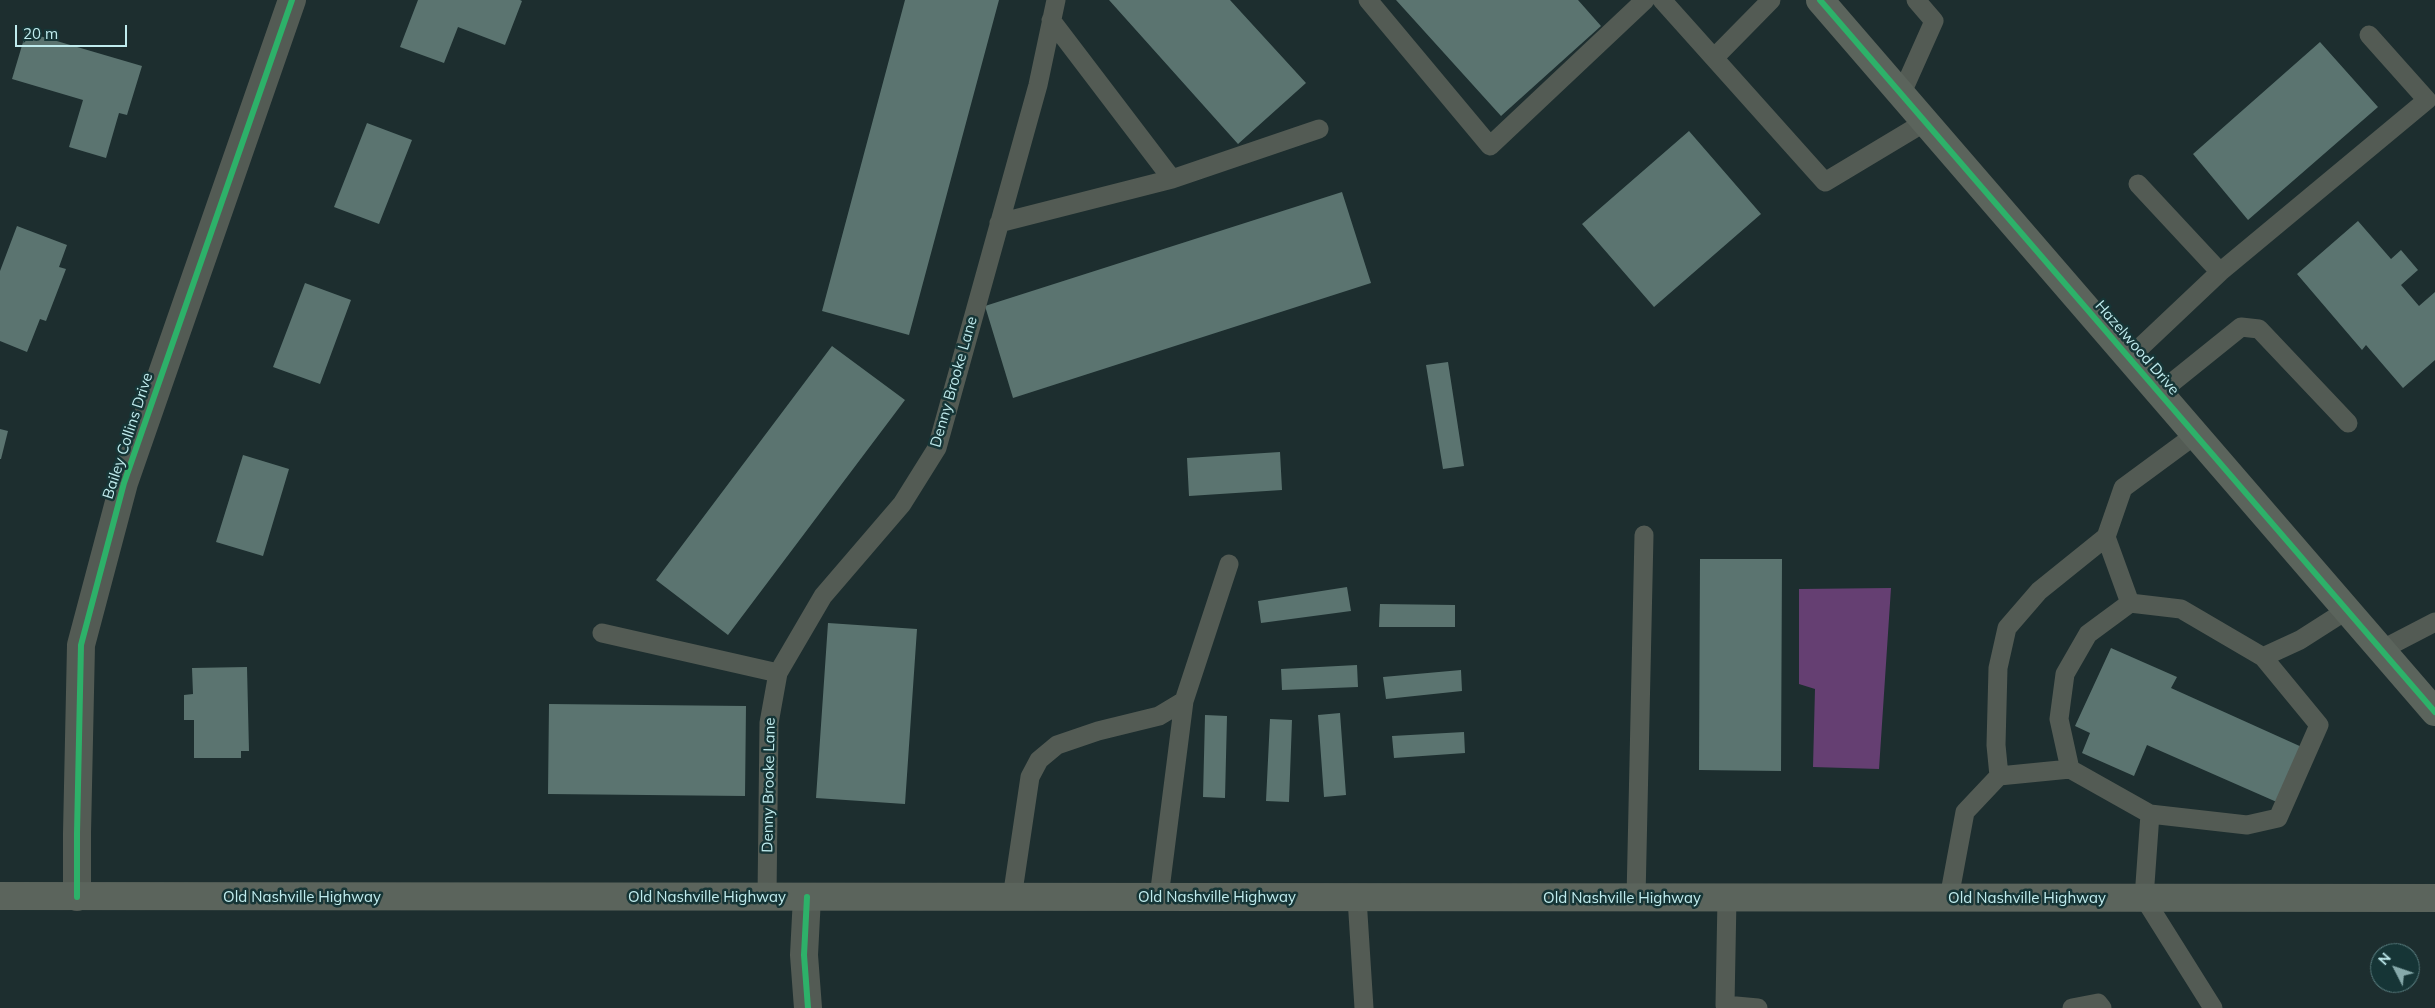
<!DOCTYPE html>
<html>
<head>
<meta charset="utf-8">
<style>
  body { margin:0 }
  #map { position:relative; width:2435px; height:1008px; overflow:hidden; background:#1d2e2f; font-family:Mulish,sans-serif }
  canvas { display:block }
  .north { position:absolute; left:2370px; top:943px; width:50px; height:50px; box-sizing:border-box; background:#163536; border:1px solid #5a7e80; border-radius:50%; rotate:311deg; font-size:14px; font-weight:700; line-height:20px; text-align:center; color:#c0ecee }
  .north::after { content:''; display:block; margin:auto; width:18px; height:22px; background:#87aaab; clip-path:polygon(50% 0,100% 100%,50% 72%,0 100%) }
  .scale { position:absolute; left:15px; top:25px; width:112px; height:22px; box-sizing:border-box; border:2px solid #c0ecee; border-top:0; padding-left:6px; font-size:15px; line-height:18px; white-space:nowrap; color:#c0ecee; -webkit-text-stroke:4px #163536; paint-order:stroke }
</style>
</head>
<body>
<div id="map">
<canvas width="2435" height="1008"></canvas>
<div class="north">N</div>
<div class="scale">20 m</div>
</div>
<script>
const c = document.querySelector('canvas').getContext('2d');
c.lineJoin = 'round';
function fillPath(path, color) {
  c.fillStyle = color;
  c.fill(path, 'evenodd');
}
function strokePath(path, color, width, dash) {
  c.strokeStyle = color;
  c.lineWidth = width;
  c.lineCap = dash ? 'butt' : 'round';
  c.setLineDash(dash || []);
  c.stroke(path);
}
function write(font, color, halo, rows, align = 'center') {
  c.font = font + ' Mulish,sans-serif';
  c.lineWidth = 5;
  c.setLineDash([]);
  c.textBaseline = 'middle';
  c.strokeStyle = halo;
  c.fillStyle = color;
  for (const [text, x, y, turn = 0] of rows) {
    c.save();
    c.translate(x, y);
    c.rotate((+turn || 0) * Math.PI / 180);
    c.textAlign = isNaN(turn) ? turn : align;
    if (halo) c.strokeText(text, 0, 0);
    c.fillText(text, 0, 0);
    c.restore();
  }
}
fillPath(new Path2D(`
  M1891 588 1879 769 1813 767 1815 689 1799 684V589Z`), '#653f72');
fillPath(new Path2D(`
  M418 0H520L522 1 505 45 458 27 444 63 400 47Z
  M905 0H999L909 335 822 311Z
  M1109 0H1230L1306 83 1238 144Z
  M1396 0H1578L1601 26 1501 116Z
  M26 32 142 66 127 115 119 113 106 158 69 147 83 100 12 79Z
  M2320 42 2378 107 2248 220 2193 154Z
  M367 123 412 140 379 224 334 207Z
  M1689 131 1761 214 1654 307 1582 224Z
  M1342 192 1371 283 1013 398 985 306Z
  M2358 221 2391 259 2401 250 2418 270 2401 285 2419 306 2435 292V360L2403 388 2366 345 2362 350 2297 274Z
  M17 226 67 245 59 267 66 269 46 321 40 319 27 352 0 341V271Z
  M305 283 351 300 320 384 273 367Z
  M832 346 905 400 728 635 656 580Z
  M1448 362 1464 466 1443 469 1426 365Z
  M0 429 8 431 1 459H0Z
  M1280 452 1282 490 1189 496 1187 458Z
  M243 455 289 469 263 556 216 542Z
  M1700 559H1782L1781 771 1699 770Z
  M1347 587 1351 611 1261 623 1258 601Z
  M1380 604 1455 605V627H1379Z
  M828 623 917 629 905 804 816 798Z
  M2111 648 2177 677 2171 688 2304 748 2279 803 2147 745 2134 776 2082 753 2090 733 2075 726Z
  M1357 665 1358 687 1282 690 1281 669Z
  M247 667 249 751H241V758H194V720H184V695L193 694 192 668Z
  M1461 670 1462 691 1386 699 1383 677Z
  M549 704 746 706 745 796 548 794Z
  M1340 713 1346 795 1324 797 1318 715Z
  M1205 715 1227 716 1225 798 1203 797Z
  M1270 719 1292 720 1289 802 1266 801Z
  M1464 732 1465 753 1394 758 1392 736Z`), '#5b7470');
strokePath(new Path2D(`
  M1368 0 1490 146 1645 0
  M1662 0 1825 182 1925 122
  M1051 20 1172 179
  M1714 58 1771 0
  M1901 95 1934 21 1916 0
  M999 223 1172 179 1319 129
  M2220 272 2427 100 2369 35
  M2129 358 2220 272 2138 184
  M2159 393 2241 327 2259 329 2348 423
  M2130 603 2106 537 2123 488 2195 435
  M602 633 778 673
  M2381 650 2435 622
  M2070 769 2059 719 2065 674 2088 634 2130 603 2181 609 2263 657 2300 640 2347 610
  M1999 776 1996 745 1998 668 2007 628 2039 591 2106 537
  M2150 814 2144 898 2213 1008
  M767 897 769 723 778 673 823 596 902 504 937 448 1038 85 1056 0
  M1159 897 1184 701
  M1012 898 1030 777 1039 760 1057 745 1098 731 1159 716 1184 701 1229 564
  M1357 898 1364 1008
  M1636 898 1644 535
  M1727 898 1725 1005 1758 1008
  M1949 898 1965 812 1999 776 2070 769 2150 814 2247 825 2278 818 2319 725 2263 657
  M2072 1008 2098 1003 2102 1008`), '#535b54', 19);
strokePath(new Path2D(`
  M77 897V833L81 645 124 483 292 0
  M807 897 804 955 808 1008`), '#535b54', 28);
strokePath(new Path2D(`
  M1820 0 2435 712
  M0 896 2435 898`), '#5b645c', 28);
strokePath(new Path2D(`
  M1820 0 2435 712
  M77 897V833L81 645 124 483 292 0
  M807 897 804 955 808 1008`), '#2db169', 6);
write('15px', '#c0ecee', '#163536', [
  ["Hazelwood Drive",2137,348,49],
  ["Denny Brooke Lane",954,382,-74],
  ["Bailey Collins Drive",128,436,-72],
  ["Denny Brooke Lane",769,785,-89],
  ["Old Nashville Highway",302,897],
  ["Old Nashville Highway",707,897],
  ["Old Nashville Highway",1217,897],
  ["Old Nashville Highway",1622,898],
  ["Old Nashville Highway",2027,898]
]);
</script>
</body>
</html>
